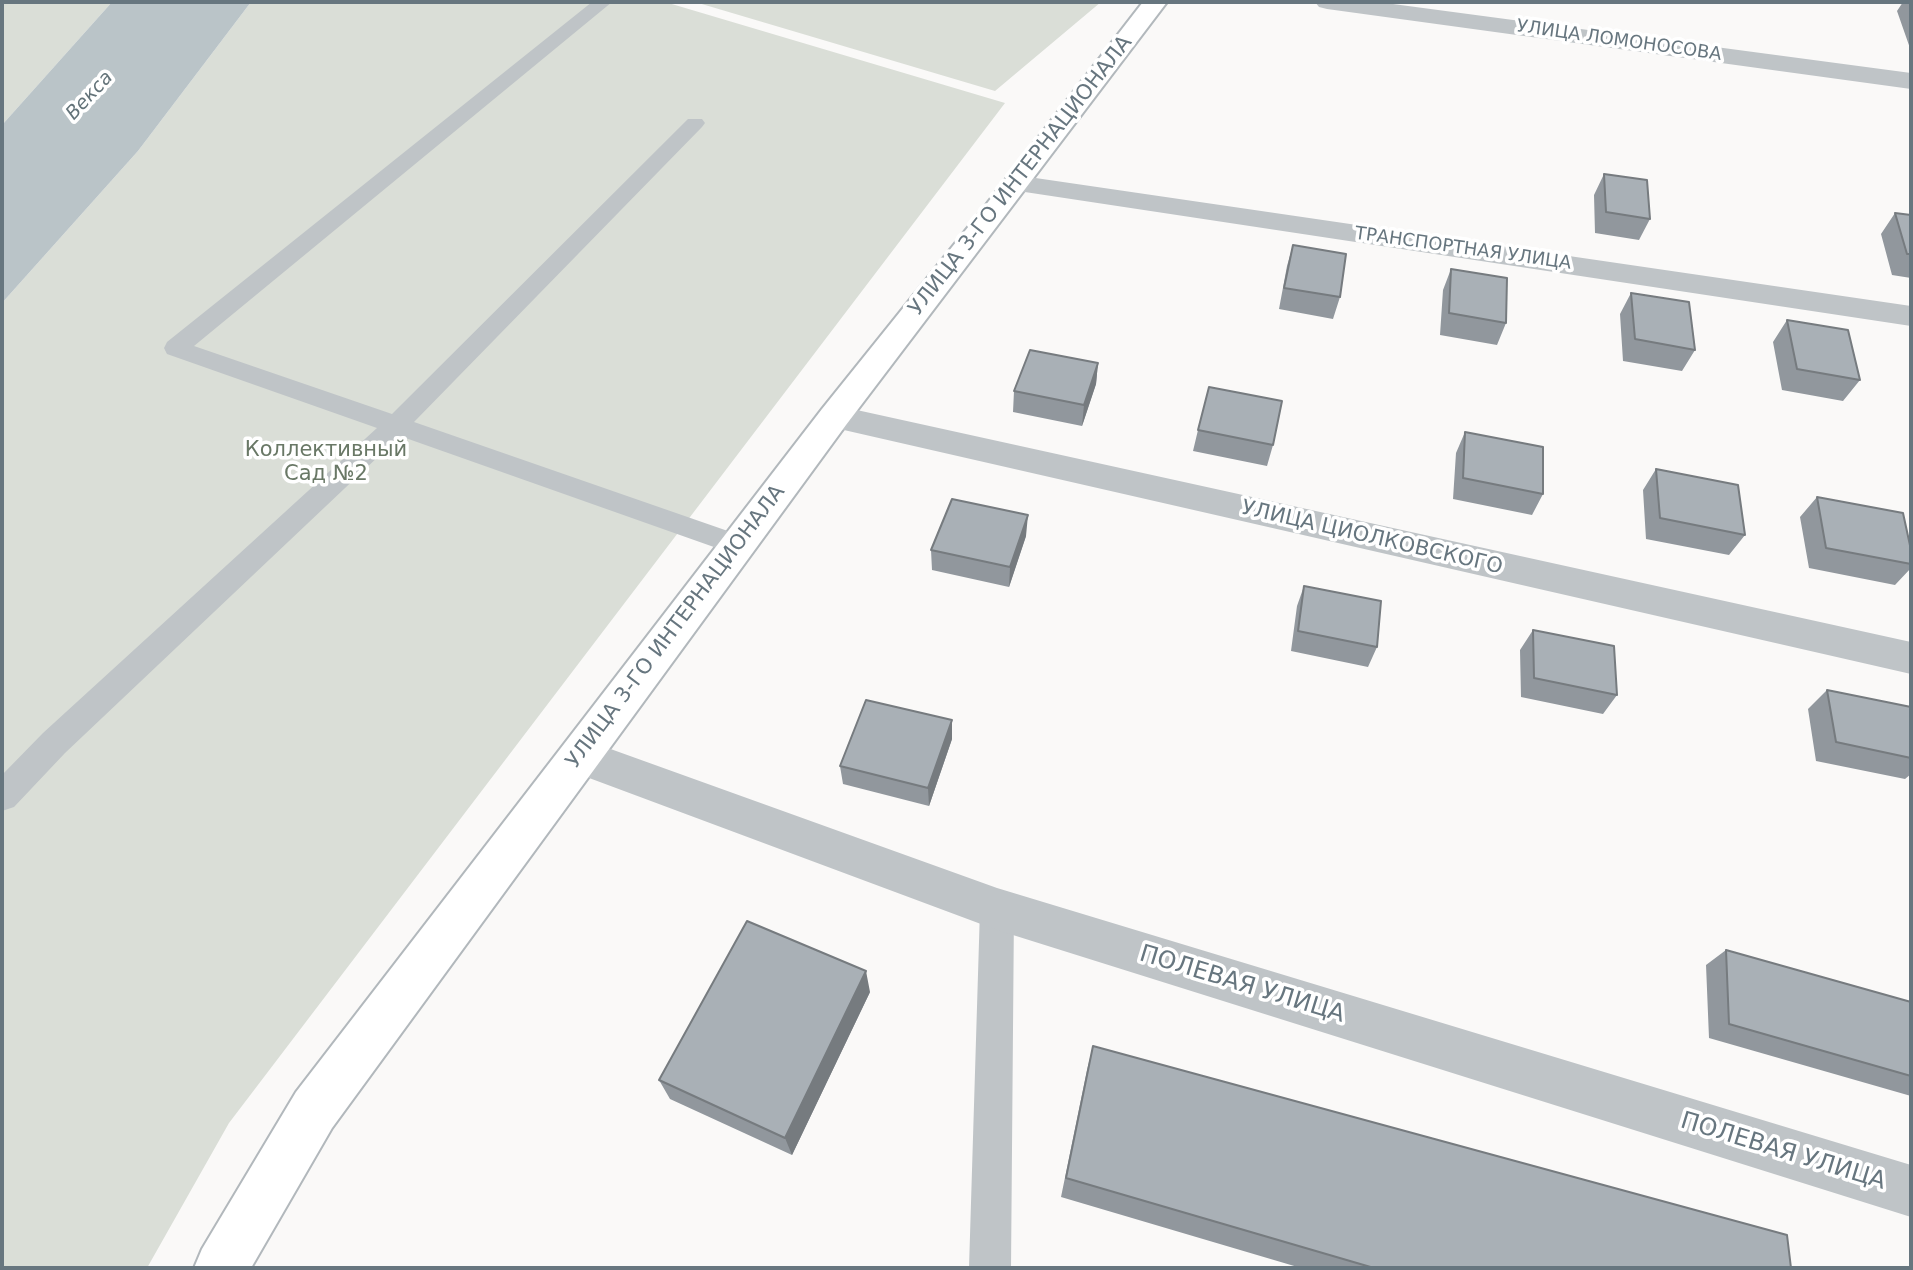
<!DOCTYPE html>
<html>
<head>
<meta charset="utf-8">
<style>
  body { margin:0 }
  #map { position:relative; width:1913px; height:1270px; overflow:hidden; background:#faf9f8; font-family:"DejaVu Sans",sans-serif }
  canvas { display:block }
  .frame { position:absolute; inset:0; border:4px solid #67767f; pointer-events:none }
</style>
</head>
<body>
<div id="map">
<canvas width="1913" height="1270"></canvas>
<div class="frame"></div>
</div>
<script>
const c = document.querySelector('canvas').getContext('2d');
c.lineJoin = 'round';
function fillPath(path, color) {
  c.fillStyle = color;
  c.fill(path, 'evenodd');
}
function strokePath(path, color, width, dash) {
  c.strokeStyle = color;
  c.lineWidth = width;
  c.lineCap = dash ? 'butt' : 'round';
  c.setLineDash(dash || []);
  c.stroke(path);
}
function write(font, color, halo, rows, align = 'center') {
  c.font = font + ' "DejaVu Sans",sans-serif';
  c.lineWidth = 7;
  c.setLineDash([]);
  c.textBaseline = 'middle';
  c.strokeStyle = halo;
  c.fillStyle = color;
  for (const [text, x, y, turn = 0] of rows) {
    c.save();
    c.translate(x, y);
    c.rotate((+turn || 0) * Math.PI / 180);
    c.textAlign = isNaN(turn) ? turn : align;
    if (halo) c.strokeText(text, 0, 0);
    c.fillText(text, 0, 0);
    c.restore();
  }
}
fillPath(new Path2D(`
  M2 2H112L2 125Z
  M251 2H665L1005 103 229 1123 147 1268H2V303L138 151Z
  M695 2H1101L995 91Z`), '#daded7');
fillPath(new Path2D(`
  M112 2H251L138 151 2 303V125Z`), '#bac4c8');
const secondary = new Path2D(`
  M1143 2H1167L846 425 332 1128 251 1268H194L202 1249 296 1092 822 409 985 206Z`);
strokePath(secondary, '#b2b8bc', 4);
fillPath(new Path2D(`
  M592 2H612L194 346 392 414 688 119H702L705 123 702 127 414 422 748 538 752 545 748 552 738 556 728 552 400 436 65 753 14 807 2 811V775L43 733 377 428 167 354 164 348 167 342Z
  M997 893 1009 898 1014 909 1011 1268H969L980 909 985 898Z`), '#bfc4c7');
fillPath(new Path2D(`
  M1315 2H1378L1911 73V89L1327 9 1319 7Z
  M1015 175 1911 306V326L1005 189 1001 183 1005 177Z
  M834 405 1911 642V674L822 425 817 417 822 409Z
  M580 738 997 888 1911 1165V1217L997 930 565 769 559 756 565 743Z`), '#bfc4c7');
fillPath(secondary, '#fff');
fillPath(new Path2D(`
  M1903 2H1911V51L1897 11Z
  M1604 174 1650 219 1639 240 1595 233 1594 195Z
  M1895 213 1911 215V278L1892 275 1881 234Z
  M1293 245 1340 297 1333 319 1279 309 1287 266Z
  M1451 269 1506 323 1497 345 1440 335 1443 290Z
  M1631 293 1695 350 1682 371 1623 361 1620 314Z
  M1787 320 1860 380 1843 401 1782 390 1773 342Z
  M1098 363 1096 384 1082 426 1013 412 1014 391Z
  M1198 430 1273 445 1267 466 1193 451Z
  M1465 432 1543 494 1532 515 1453 499 1456 453Z
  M1656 469 1745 535 1729 555 1646 539 1643 490Z
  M1817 497 1911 550V568L1895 585 1809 568 1800 517Z
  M1026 536 1009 587 932 570 931 550Z
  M1304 586 1377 647 1368 667 1291 651 1297 606Z
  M1533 630 1617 695 1603 714 1521 697 1520 650Z
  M1827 690 1911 707V774L1905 779 1816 761 1808 709Z
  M952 739 929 806 843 784 840 766Z
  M1726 950 1911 1002V1096L1709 1038 1706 965Z
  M870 992 792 1155 670 1099 659 1080Z
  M1093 1046 1791 1268H1301L1061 1197 1087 1070Z`), '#91979d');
fillPath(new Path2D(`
  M1098 363 1096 384 1082 426 1084 405Z
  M1028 515 1026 536 1009 587 1010 567Z
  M952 720V739L929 806 928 788Z
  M866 971 870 992 792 1155 785 1138Z`), '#767b7f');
const building = new Path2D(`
  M1604 174 1647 180 1650 219 1606 212Z
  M1895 213 1911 215V254H1907Z
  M1293 245 1346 254 1340 297 1284 288Z
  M1451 269 1507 278 1506 323 1449 313Z
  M1631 293 1689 302 1695 350 1635 339Z
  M1787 320 1848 330 1860 380 1797 369Z
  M1030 350 1098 363 1084 405 1014 391Z
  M1209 387 1282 401 1273 445 1198 430Z
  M1465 432 1543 447V494L1463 478Z
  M1656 469 1738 485 1745 535 1660 518Z
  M1817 497 1903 513 1911 550V564L1826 548Z
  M952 499 1028 515 1010 567 931 550Z
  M1304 586 1381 601 1377 647 1298 631Z
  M1533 630 1614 646 1617 695 1534 678Z
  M1827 690 1911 707V758L1836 742Z
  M866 700 952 720 928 788 840 766Z
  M747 921 866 971 785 1138 659 1080Z
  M1726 950 1911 1002V1076L1729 1024Z
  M1093 1046 1787 1235 1791 1268H1374L1066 1178Z`);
fillPath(building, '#a9b0b6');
strokePath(building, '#767b7f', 2);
write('18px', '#67767f', '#fff', [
  ["УЛИЦА ЛОМОНОСОВА",1619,41,8],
  ["ТРАНСПОРТНАЯ УЛИЦА",1463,249,8]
]);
write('italic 19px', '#637379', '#fff', [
  ["Векса",90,96,-47]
]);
write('21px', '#67767f', '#fff', [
  ["УЛИЦА 3-ГО ИНТЕРНАЦИОНАЛА",1021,176,-52],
  ["УЛИЦА ЦИОЛКОВСКОГО",1372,538,13],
  ["УЛИЦА 3-ГО ИНТЕРНАЦИОНАЛА",676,627,-53]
]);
write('21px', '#697866', '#fff', [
  ["Коллективный",326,451],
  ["Сад №2",326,475]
]);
write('24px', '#67767f', '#fff', [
  ["ПОЛЕВАЯ УЛИЦА",1242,985,17],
  ["ПОЛЕВАЯ УЛИЦА",1783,1152,17]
]);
</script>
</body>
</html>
